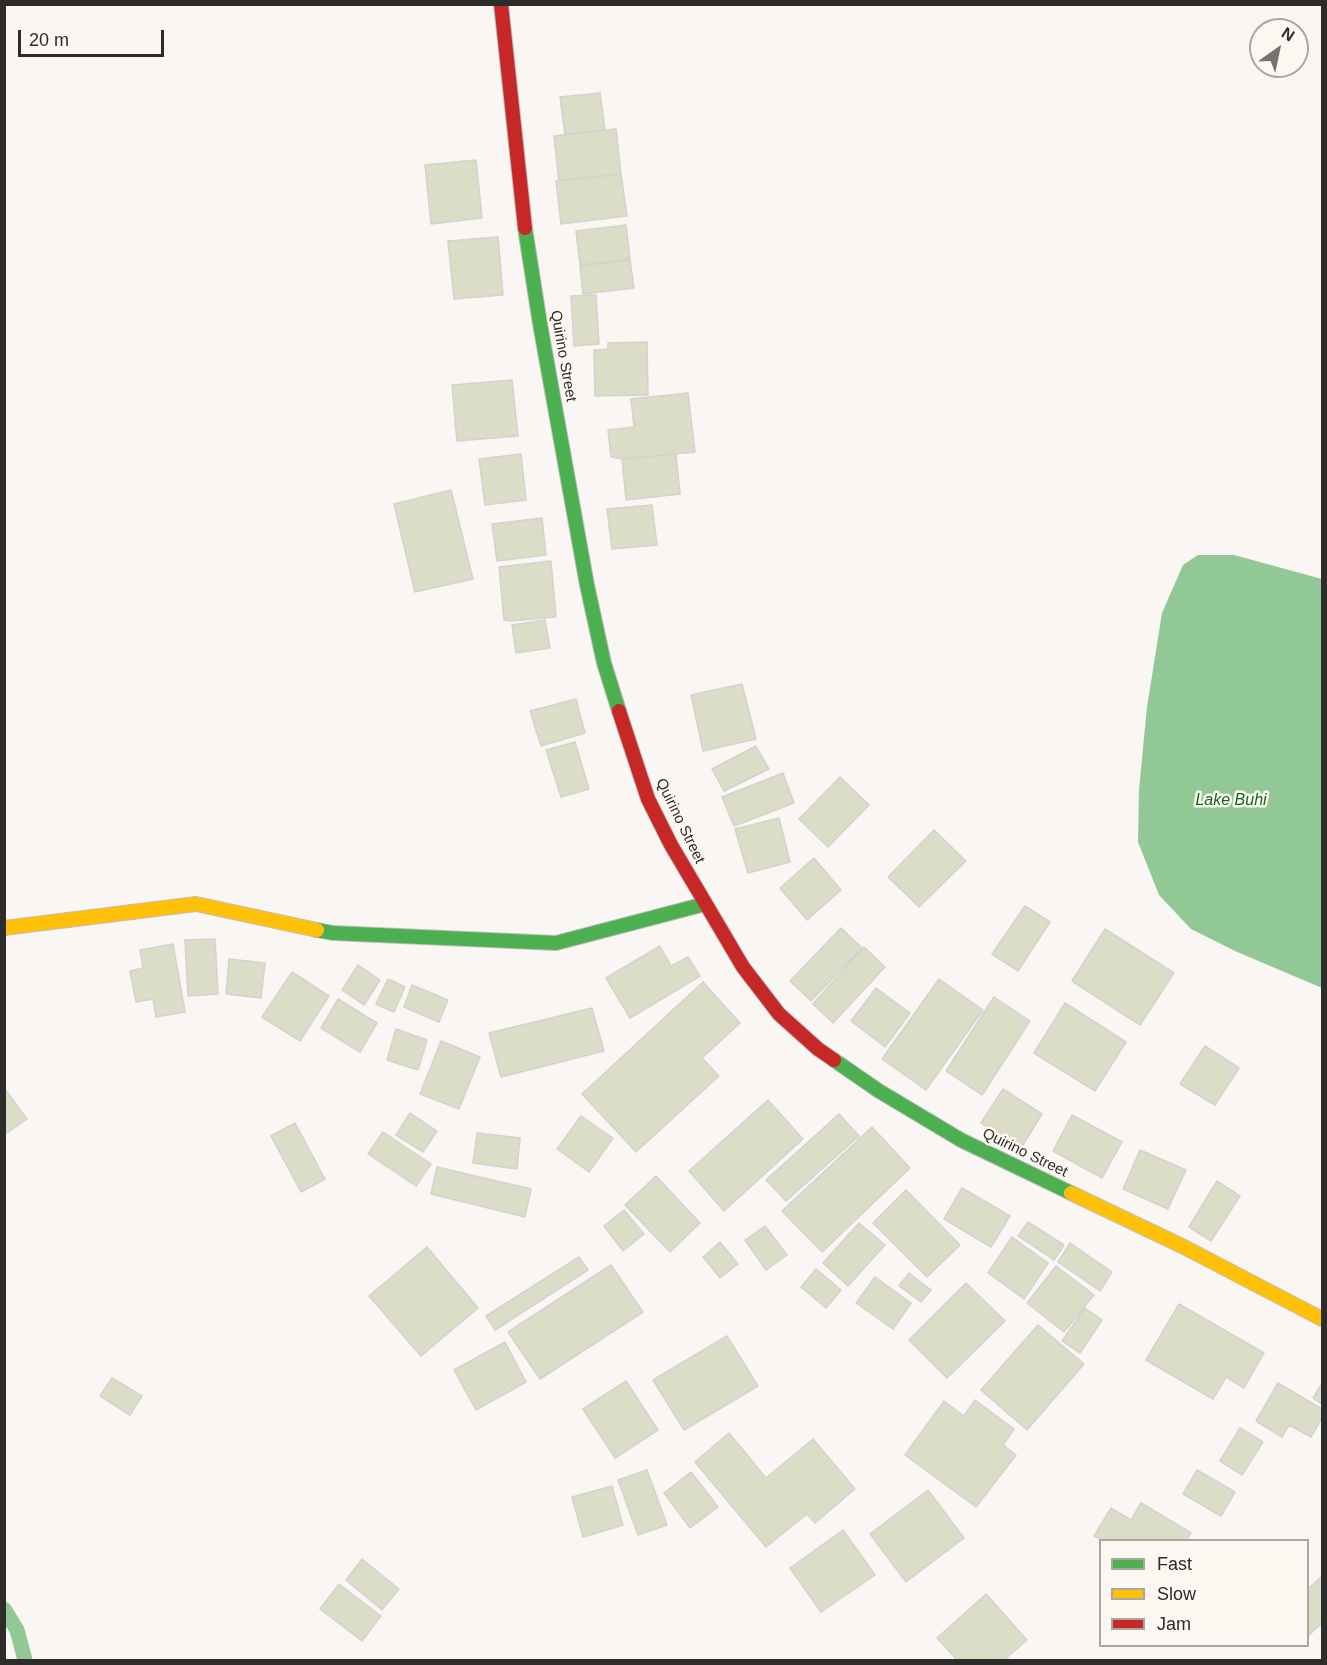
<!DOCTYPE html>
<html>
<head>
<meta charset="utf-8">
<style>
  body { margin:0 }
  #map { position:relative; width:1327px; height:1665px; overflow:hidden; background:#f9f6f3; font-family:Arial,sans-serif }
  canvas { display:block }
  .frame { position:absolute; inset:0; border:6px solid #2e2c2a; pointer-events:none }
  .legend { position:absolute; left:1099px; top:1539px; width:210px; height:108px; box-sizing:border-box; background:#fcf7f0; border:2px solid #aaa6a1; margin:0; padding:8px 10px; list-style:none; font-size:18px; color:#2e2c2a }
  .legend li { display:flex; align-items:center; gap:12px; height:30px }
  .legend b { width:30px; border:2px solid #aaa6a1 }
  .north { position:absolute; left:1249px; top:18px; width:60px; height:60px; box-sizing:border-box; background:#fcf7f0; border:2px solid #aaa6a1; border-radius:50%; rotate:33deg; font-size:16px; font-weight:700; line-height:24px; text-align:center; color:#2e2c2a }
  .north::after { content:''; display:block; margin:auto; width:21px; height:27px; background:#757370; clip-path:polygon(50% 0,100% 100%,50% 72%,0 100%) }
  .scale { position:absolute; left:18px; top:30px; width:146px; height:27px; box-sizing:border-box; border:3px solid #2e2c2a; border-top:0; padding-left:8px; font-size:18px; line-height:21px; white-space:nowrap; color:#2e2c2a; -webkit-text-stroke:4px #fcf7f0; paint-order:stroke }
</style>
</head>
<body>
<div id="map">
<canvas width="1327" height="1665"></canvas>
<div class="frame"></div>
<ul class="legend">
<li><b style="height:8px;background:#4caf50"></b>Fast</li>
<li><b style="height:8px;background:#ffc107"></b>Slow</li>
<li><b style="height:8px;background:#c62828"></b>Jam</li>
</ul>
<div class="north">N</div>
<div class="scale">20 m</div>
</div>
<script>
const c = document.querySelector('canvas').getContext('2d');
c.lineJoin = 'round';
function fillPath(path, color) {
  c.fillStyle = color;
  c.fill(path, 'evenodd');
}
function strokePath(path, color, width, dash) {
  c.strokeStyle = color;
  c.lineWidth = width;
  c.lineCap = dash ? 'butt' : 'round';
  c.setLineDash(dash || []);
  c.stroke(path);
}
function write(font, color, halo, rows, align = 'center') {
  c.font = font + ' Arial,sans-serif';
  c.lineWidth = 5;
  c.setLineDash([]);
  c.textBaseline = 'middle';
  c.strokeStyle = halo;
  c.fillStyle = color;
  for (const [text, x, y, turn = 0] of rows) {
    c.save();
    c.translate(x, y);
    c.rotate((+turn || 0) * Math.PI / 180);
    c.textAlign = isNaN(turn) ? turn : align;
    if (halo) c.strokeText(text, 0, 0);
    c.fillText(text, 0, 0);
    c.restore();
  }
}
fillPath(new Path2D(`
  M1198 555H1234L1322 579V988L1235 951 1191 929 1159 895 1138 842 1139 790 1147 707 1162 613 1183 565Z`), '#91c896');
strokePath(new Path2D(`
  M4 1609 17 1630 25 1660`), '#91c896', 15);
const building = new Path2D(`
  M600 93 605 130 565 135 560 97Z
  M616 129 621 174 559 181 554 136Z
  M476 160 482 218 431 224 425 165Z
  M621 174 627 216 561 224 556 181Z
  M626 225 630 259 580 265 576 231Z
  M498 237 503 295 454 299 448 241Z
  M630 260 634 288 583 294 580 266Z
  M596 295 599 344 574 346 571 296Z
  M647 342 648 395 595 396 594 350 608 349V343Z
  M512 380 518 436 457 441 452 385Z
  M688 393 695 452 622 459 611 457 608 430 634 427 631 399Z
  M521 454 526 500 485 505 479 459Z
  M676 454 680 494 626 500 622 459Z
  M451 490 473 579 415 592 394 504Z
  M652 505 657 545 612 549 607 509Z
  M542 518 546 555 497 561 492 524Z
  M551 561 556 617 511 621 504 620 499 567Z
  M545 620 550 648 516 653 512 625Z
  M742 684 756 739 703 751 691 695Z
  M576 699 585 733 541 746 530 711Z
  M575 742 589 789 561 797 546 750Z
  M756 746 769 769 724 791 712 769Z
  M783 773 794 803 734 826 722 797Z
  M840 777 869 805 828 847 799 819Z
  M779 818 790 862 748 873 735 829Z
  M934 830 966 861 919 907 888 877Z
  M814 858 841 890 807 920 780 888Z
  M1025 906 1050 922 1018 971 992 954Z
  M841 928 862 948 811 1001 790 981Z
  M1105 929 1174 973 1140 1025 1072 981Z
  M215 939 218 994 188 996 185 940Z
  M173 944 185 1012 156 1017 153 999 136 1002 130 971 143 968 140 950Z
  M660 946 671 966 688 957 700 976 630 1018 606 978Z
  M864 947 885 967 833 1023 813 1004Z
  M229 959 265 963 261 998 226 994Z
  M358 965 380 980 364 1005 342 990Z
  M292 972 329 996 300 1041 262 1017Z
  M388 979 405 987 394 1012 376 1004Z
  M939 979 983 1010 926 1090 882 1059Z
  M703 982 740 1023 702 1058 719 1076 636 1152 582 1094Z
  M412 985 448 1000 439 1022 404 1007Z
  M876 988 910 1013 885 1047 851 1021Z
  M994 997 1030 1021 982 1095 946 1071Z
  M338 999 377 1023 360 1052 321 1028Z
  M1065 1003 1126 1042 1095 1091 1034 1053Z
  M592 1008 604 1051 501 1077 489 1033Z
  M396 1029 427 1040 418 1070 387 1060Z
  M441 1041 480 1057 459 1109 420 1094Z
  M1205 1046 1239 1068 1215 1105 1180 1084Z
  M4 1088 27 1119 4 1135Z
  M1003 1089 1042 1114 1021 1148 981 1123Z
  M768 1100 803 1139 724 1211 689 1171Z
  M410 1113 437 1131 423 1152 396 1135Z
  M839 1114 859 1136 786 1201 766 1180Z
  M1072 1115 1122 1142 1102 1178 1053 1151Z
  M581 1116 613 1138 589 1172 557 1149Z
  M295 1123 325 1179 301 1192 271 1136Z
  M872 1127 910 1168 822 1252 782 1211Z
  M383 1132 431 1164 416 1186 368 1154Z
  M477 1133 520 1138 517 1169 473 1163Z
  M1140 1150 1186 1170 1168 1209 1123 1189Z
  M437 1167 531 1189 525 1217 431 1194Z
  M656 1176 700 1223 670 1252 625 1205Z
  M1217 1181 1240 1196 1211 1241 1189 1227Z
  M962 1188 1010 1216 991 1247 944 1219Z
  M906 1190 960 1245 927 1277 873 1223Z
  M624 1210 644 1234 623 1251 604 1226Z
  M1028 1222 1064 1245 1054 1260 1018 1236Z
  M859 1223 885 1245 848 1286 823 1263Z
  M765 1226 787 1255 766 1270 745 1240Z
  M1012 1237 1048 1263 1024 1299 988 1273Z
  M720 1242 738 1264 720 1278 703 1257Z
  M1070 1243 1112 1272 1100 1291 1058 1262Z
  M427 1247 478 1308 421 1356 369 1296Z
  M579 1257 588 1270 495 1330 486 1316Z
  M611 1265 643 1312 540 1379 508 1332Z
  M1056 1266 1094 1295 1064 1332 1027 1303Z
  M816 1269 841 1290 826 1308 801 1287Z
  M909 1273 931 1290 921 1302 899 1286Z
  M875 1277 911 1303 893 1329 856 1303Z
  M966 1283 1005 1321 947 1378 909 1340Z
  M1179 1304 1264 1353 1244 1388 1226 1377 1213 1399 1146 1360Z
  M1085 1308 1102 1320 1080 1353 1062 1341Z
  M1038 1325 1084 1364 1027 1430 981 1390Z
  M727 1336 758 1386 684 1430 653 1380Z
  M505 1342 526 1382 476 1410 454 1370Z
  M112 1378 142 1396 130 1415 100 1396Z
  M626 1381 658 1430 615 1458 583 1409Z
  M1278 1383 1322 1409V1418L1311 1437 1289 1425 1282 1437 1256 1421Z
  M1322 1383V1404L1313 1398Z
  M975 1400 1014 1429 1003 1445 1016 1455 976 1507 905 1455 944 1401 964 1416Z
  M1240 1428 1263 1442 1242 1475 1220 1461Z
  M729 1433 766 1478 813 1439 855 1489 815 1523 807 1514 766 1547 695 1462Z
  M647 1470 667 1525 638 1535 618 1480Z
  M1197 1470 1235 1492 1221 1516 1183 1494Z
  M691 1472 718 1507 690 1528 664 1493Z
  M612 1486 623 1525 583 1537 572 1497Z
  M928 1490 964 1538 906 1582 870 1534Z
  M1141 1503 1191 1533 1187 1540H1102L1094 1536 1111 1508 1131 1520Z
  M843 1530 875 1575 821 1612 790 1568Z
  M362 1559 399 1589 382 1610 346 1580Z
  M1321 1577 1322 1579V1623L1308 1636V1589Z
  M339 1584 381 1616 362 1641 320 1609Z
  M986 1594 1027 1640 1004 1660H957L937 1638Z`);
fillPath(building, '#dcddc7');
strokePath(building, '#d3d2cf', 1.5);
const fast = new Path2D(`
  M525 228 540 324 587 585 604 663 619 711
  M317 930 333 933 556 943 705 904
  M834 1060 879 1091 961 1140 1071 1193`);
const slow = new Path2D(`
  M4 928 196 904 317 930
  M1071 1193 1184 1247 1322 1319`);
const jam = new Path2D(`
  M501 4 525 228
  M619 711 648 799 671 845 743 967 779 1014 818 1049 834 1060`);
strokePath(fast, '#c1bfbd', 16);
strokePath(slow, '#c1bfbd', 16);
strokePath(jam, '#c1bfbd', 16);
strokePath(fast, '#4caf50', 14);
strokePath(slow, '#ffc107', 14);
strokePath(jam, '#c62828', 14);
write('15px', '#2e2c2a', '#fcf7f0', [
  ["Quirino Street",563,356,80],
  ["Quirino Street",680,821,64],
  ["Quirino Street",1025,1153,26]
]);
write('italic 16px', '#116825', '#fcf7f0', [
  ["Lake Buhi",1231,801]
]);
</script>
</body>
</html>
